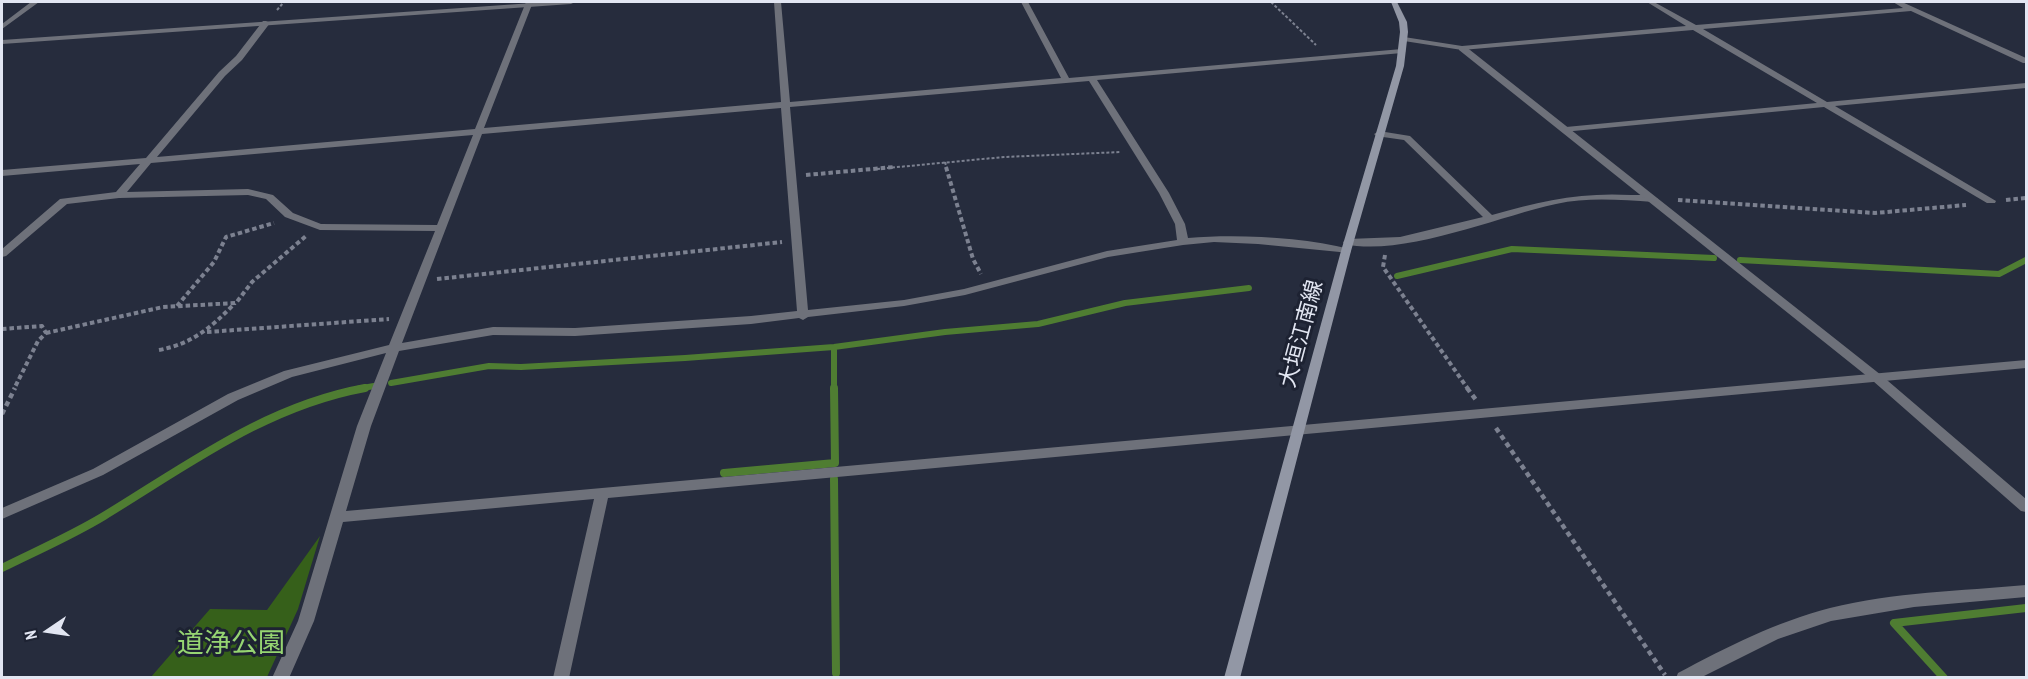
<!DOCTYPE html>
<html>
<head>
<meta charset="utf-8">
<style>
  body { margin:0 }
  #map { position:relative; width:2028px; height:679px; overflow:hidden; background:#262c3d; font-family:"PT Sans Narrow",sans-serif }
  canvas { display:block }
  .frame { position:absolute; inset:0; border:3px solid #e2e6f2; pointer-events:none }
  .north { position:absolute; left:18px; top:601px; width:60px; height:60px; -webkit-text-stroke:4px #1d2232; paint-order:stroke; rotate:257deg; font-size:16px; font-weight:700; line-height:24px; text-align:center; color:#e2e6f2 }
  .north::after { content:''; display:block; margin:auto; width:21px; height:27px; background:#e2e6f2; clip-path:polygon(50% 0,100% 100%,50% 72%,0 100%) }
</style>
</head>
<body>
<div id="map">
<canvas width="2028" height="679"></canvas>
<div class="frame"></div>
<div class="north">N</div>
</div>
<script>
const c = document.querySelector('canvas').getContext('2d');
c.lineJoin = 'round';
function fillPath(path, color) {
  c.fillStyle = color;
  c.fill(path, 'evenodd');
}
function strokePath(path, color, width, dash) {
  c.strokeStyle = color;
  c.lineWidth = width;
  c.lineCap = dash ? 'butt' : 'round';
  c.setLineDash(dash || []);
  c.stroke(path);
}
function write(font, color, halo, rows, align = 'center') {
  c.font = font + ' "PT Sans Narrow","Noto Sans JP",sans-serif';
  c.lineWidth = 6;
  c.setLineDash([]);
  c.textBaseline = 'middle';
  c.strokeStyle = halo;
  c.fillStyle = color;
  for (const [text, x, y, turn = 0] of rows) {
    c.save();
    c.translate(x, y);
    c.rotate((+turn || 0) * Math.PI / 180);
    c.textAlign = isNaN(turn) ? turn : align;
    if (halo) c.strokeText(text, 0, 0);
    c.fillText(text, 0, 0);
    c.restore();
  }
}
fillPath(new Path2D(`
  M320 536 298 609 267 677H151L210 609 267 610Z`), '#36601a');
strokePath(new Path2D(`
  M1740 260 1999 274 2026 260
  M1397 276 1512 249 1714 258
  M834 347V389
  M391 383 489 366 521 367 685 358 834 347 945 332 1038 324 1125 303 1249 288
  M357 389 374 386`), '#4f7d32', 6);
strokePath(new Path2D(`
  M724 473 835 463 834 388
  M834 479 836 673
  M2 568C36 551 71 536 104 516 188 465 266 406 365 388
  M1944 678 1894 623 2026 608`), '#4f7d32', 8);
strokePath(new Path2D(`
  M1271 2 1316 45
  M277 10 284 2
  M945 162 947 169
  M877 169 1004 157 1121 152`), '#7c8190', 2, [3, 2]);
strokePath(new Path2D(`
  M946 167 973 259 981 274
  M806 175 894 167
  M1678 200 1875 213 1966 205
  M2006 200 2026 198
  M1385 255 1383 267 1468 389
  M437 279 782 242
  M177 306 214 262 226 237 274 223
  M2 329 42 326 46 333 38 341 14 389
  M207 332 389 319
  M46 333 163 307 236 303 252 282 306 236
  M159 350C192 344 212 327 235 303`), '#7c8190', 4, [4.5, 3]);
strokePath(new Path2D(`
  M1467 388 1476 400
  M2 414 15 388
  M1496 428 1665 675`), '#7c8190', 4.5, [5, 4]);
fillPath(new Path2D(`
  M31 2H39L2 29V24Z
  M526 2H533L484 128 781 102 774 2H781L790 102 1061 78 1021 2H1028L1069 78 1402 49 1406 51 1402 53 1097 80 1169 193 1185 224 1188 238C1237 234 1301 237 1350 249L1351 251 1350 253 1258 244 1214 242 1183 245 1108 257 965 295 904 306 808 317 803 320 799 318 751 324 575 336 493 335 399 351 371 426 346 511 2026 360V368L608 498 569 678H553L594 499 343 522 314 621 289 678H272L298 621 357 426 386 353 292 377 238 400 103 475 2 519V508L93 469 228 394 284 371 389 345 435 231 320 230 285 217 266 199 248 195 119 198 67 204 6 256 2 257V249L60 199 116 192 140 164 2 176V170L146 158 219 72 236 56 263 21H266L270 23 242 60 225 76 157 157 475 129ZM1089 81 1159 193 1175 224 1177 240 1107 251 964 289 904 300 808 310 790 107ZM781 108 797 311 751 316 575 328 493 327 402 343 482 134ZM473 135 437 225 321 224 293 213 273 195 248 189 127 192 151 163Z
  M1647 2H1654L1696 25 1903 8 1893 2H1902L2026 58V63H2023L1911 11 1703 29 1827 102 2026 83V88L1835 106 1996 201 1995 203H1987L1824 107 1563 132 1561 130 1566 127 1817 103 1693 30 1462 50 1404 41 1400 39 1404 37 1462 46 1686 26Z
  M1379 131 1410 136 1492 215C1540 201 1581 192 1631 195 1640 195 1651 194 1658 199L1653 202C1621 200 1588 197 1556 204 1496 217 1404 257 1344 244L1343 242 1348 239 1400 237 1483 217 1404 140 1376 136 1374 134Z`), '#6e717a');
fillPath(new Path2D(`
  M547 2H575L571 4 2 44V40Z
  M1459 46H1465L1881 375 2026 499V512L2021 511 1873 381 1459 50Z
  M2026 585V597L1914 607 1831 621 1778 639 1700 678H1676L1678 673C1727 647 1776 622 1830 608 1894 592 1961 591 2026 585Z`), '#6e717a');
fillPath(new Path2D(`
  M1391 2H1397L1407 22 1408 32 1404 66 1351 251 1240 678H1224L1341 251 1396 66 1400 32 1399 22Z`), '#9297a5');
write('22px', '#e2e6f2', '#1d2232', [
  ["大垣江南線",1302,334,-75]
]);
write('27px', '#96d572', '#1d2232', [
  ["道浄公園",231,644]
]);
</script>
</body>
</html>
